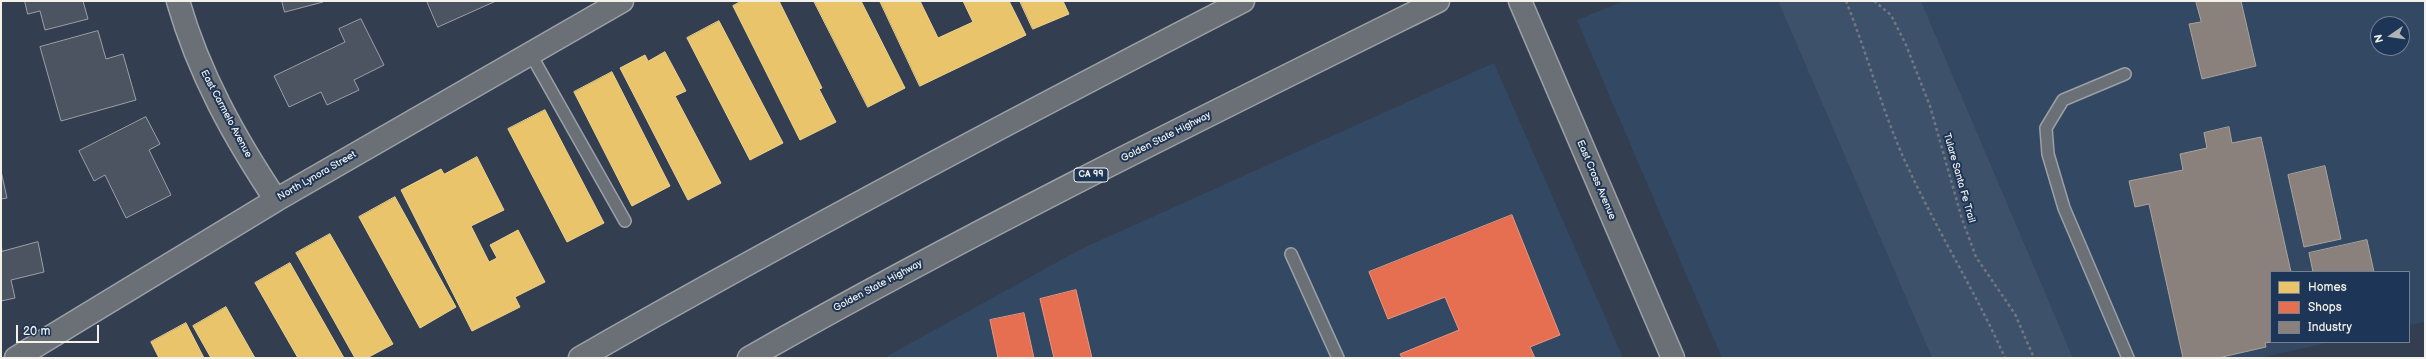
<!DOCTYPE html>
<html>
<head>
<meta charset="utf-8">
<style>
  body { margin:0 }
  #map { position:relative; width:2426px; height:359px; overflow:hidden; background:#333f50; font-family:"Balsamiq Sans",sans-serif }
  canvas { display:block }
  .frame { position:absolute; inset:0; border:2px solid #f4f1e8; pointer-events:none }
  .legend { position:absolute; left:2270px; top:271px; width:140px; height:72px; box-sizing:border-box; background:#1d3557; border:1px solid #738091; margin:0; padding:5px 7px; list-style:none; font-size:12px; color:#f4f1e8 }
  .legend li { display:flex; align-items:center; gap:8px; height:20px }
  .legend b { width:20px; border:1px solid #738091 }
  .north { position:absolute; left:2370px; top:16px; width:40px; height:40px; box-sizing:border-box; background:#1d3557; border:1px solid #738091; border-radius:50%; rotate:257deg; font-size:11px; font-weight:700; line-height:16px; text-align:center; color:#f4f1e8 }
  .north::after { content:''; display:block; margin:auto; width:14px; height:18px; background:#b0b3b3; clip-path:polygon(50% 0,100% 100%,50% 72%,0 100%) }
  .scale { position:absolute; left:16px; top:325px; width:83px; height:18px; box-sizing:border-box; border:2px solid #f4f1e8; border-top:0; padding-left:5px; font-size:12px; line-height:14px; white-space:nowrap; color:#f4f1e8; -webkit-text-stroke:3px #1d3557; paint-order:stroke }
</style>
</head>
<body>
<div id="map">
<canvas width="2426" height="359"></canvas>
<div class="frame"></div>
<ul class="legend">
<li><b style="height:11px;background:#e9c46a"></b>Homes</li>
<li><b style="height:11px;background:#e76f51"></b>Shops</li>
<li><b style="height:11px;background:#8a817c"></b>Industry</li>
</ul>
<div class="north">N</div>
<div class="scale">20 m</div>
</div>
<script>
const c = document.querySelector('canvas').getContext('2d');
c.lineJoin = 'round';
function fillPath(path, color) {
  c.fillStyle = color;
  c.fill(path, 'evenodd');
}
function strokePath(path, color, width, dash) {
  c.strokeStyle = color;
  c.lineWidth = width;
  c.lineCap = dash ? 'butt' : 'round';
  c.setLineDash(dash || []);
  c.stroke(path);
}
function write(font, color, halo, rows, align = 'center') {
  c.font = font + ' "Balsamiq Sans",sans-serif';
  c.lineWidth = 4;
  c.setLineDash([]);
  c.textBaseline = 'middle';
  c.strokeStyle = halo;
  c.fillStyle = color;
  for (const [text, x, y, turn = 0] of rows) {
    c.save();
    c.translate(x, y);
    c.rotate((+turn || 0) * Math.PI / 180);
    c.textAlign = isNaN(turn) ? turn : align;
    if (halo) c.strokeText(text, 0, 0);
    c.fillText(text, 0, 0);
    c.restore();
  }
}
fillPath(new Path2D(`
  M1624 1H1778L1932 358H1722L1577 20Z
  M1921 1H2425V322L2409 325V272H2271V342H2332L2258 358H2073ZM2378 24H2402V48H2378Z
  M1494 63 1623 358H884L1079 250Z`), '#334863');
fillPath(new Path2D(`
  M1778 1H1921L2073 358H1932Z`), '#3e516b');
const homes = new Path2D(`
  M742 1H779L822 88 819 89 836 122 800 140 733 6Z
  M814 1H861L905 88 868 107Z
  M880 1H920L938 38 973 22 963 1H1009L1026 35 920 86Z
  M1020 1H1063L1069 14 1033 29Z
  M719 21 783 143 750 160 687 38Z
  M665 52 686 91 675 96 721 183 688 200 620 68 645 55 648 61Z
  M612 72 670 186 632 206 574 92Z
  M545 110 604 223 567 242 508 129Z
  M477 157 504 210 471 226 489 262 497 258 490 245 518 230 545 282 515 297 520 307 472 331 401 190 441 169 444 174Z
  M395 197 456 307 420 328 359 217Z
  M330 234 393 344 367 358H355L296 253Z
  M290 263 344 358H298L255 283Z
  M226 307 255 358H211L193 326Z
  M186 323 204 358H159L151 342Z`);
fillPath(homes, '#e9c46a');
strokePath(homes, '#ecd290', 1);
const shops = new Path2D(`
  M1512 215 1560 335 1530 347 1535 358H1402L1400 354 1459 330 1445 297 1388 319 1369 272Z
  M1076 290 1092 358H1054L1040 299Z
  M1024 313 1034 358H998L990 320Z`);
fillPath(shops, '#e76f51');
strokePath(shops, '#eb967e', 1);
const industry = new Path2D(`
  M2196 1H2241L2256 66 2202 79 2189 24 2201 22Z
  M2229 127 2232 143 2261 137 2291 272H2271L2272 342 2265 343 2266 347 2218 358H2183L2149 204 2135 207 2129 181 2183 170 2180 154 2207 148 2204 133Z
  M2325 166 2341 239 2304 247 2288 175Z
  M2367 240 2374 272H2313L2309 253Z`);
fillPath(industry, '#8a817c');
strokePath(industry, '#aaa39c', 1);
const building = new Path2D(`
  M25 1H83L88 19 45 30 40 11 28 14Z
  M282 1H323V2L285 12Z
  M427 1H496L438 27Z
  M361 19 384 65 354 80 359 90 327 105 321 92 289 107 274 76 345 42 339 29Z
  M98 31 106 59 123 54 136 100 61 121 40 47Z
  M146 117 160 144 149 150 171 195 126 218 105 175 94 181 79 151Z
  M1 171 7 198 1 199Z
  M38 242 44 272 11 280 15 298 1 301V244L2 251Z`);
fillPath(building, '#4b5460');
strokePath(building, '#9ba0a6', 1);
const service = new Path2D(`
  M530 53 625 221
  M2125 74 2063 100 2046 128 2048 154 2064 208 2128 358
  M1291 254 1338 358`);
const minor = new Path2D(`
  M178 1C199 74 234 137 276 200
  M16 358 276 200 622 1`);
const tertiary = new Path2D(`
  M1520 1 1673 358`);
const motorway = new Path2D(`
  M580 358C798 233 1020 116 1243 1
  M749 358C974 230 1206 116 1438 1`);
strokePath(service, '#9ba0a6', 14);
strokePath(minor, '#9ba0a6', 25);
strokePath(tertiary, '#9ba0a6', 25);
strokePath(motorway, '#9ba0a6', 25);
strokePath(new Path2D(`
  M1846 1C1866 51 1880 103 1901 152 1932 223 1974 288 2005 358
  M1874 1 1891 15 1906 45 1930 106 1962 219 1976 257 2015 314 2034 358`), '#72777f', 2.5, [3, 3]);
strokePath(service, '#6b7077', 11);
strokePath(minor, '#6b7077', 22);
strokePath(tertiary, '#6b7077', 22);
strokePath(motorway, '#6b7077', 22);
for (const [x, y, w] of [
  [1091,175,34]
]) {
  const box = new Path2D();
  box.roundRect(x - w / 2, y - 7, w, 14, 3);
  c.fillStyle = '#1d3557';
  c.fill(box);
  strokePath(box, '#f4f1e8', 1);
}
write('bold 9px', '#f4f1e8', null, [
  ["CA 99",1091,175]
]);
write('10px', '#f4f1e8', '#1d3557', [
  ["East Carmelo Avenue",226,114,62],
  ["Golden State Highway",1166,137,-27],
  ["North Lynora Street",317,176,-30],
  ["Tulare Santa Fe Trail",1959,178,74],
  ["East Cross Avenue",1596,180,67],
  ["Golden State Highway",878,286,-28]
]);
</script>
</body>
</html>
